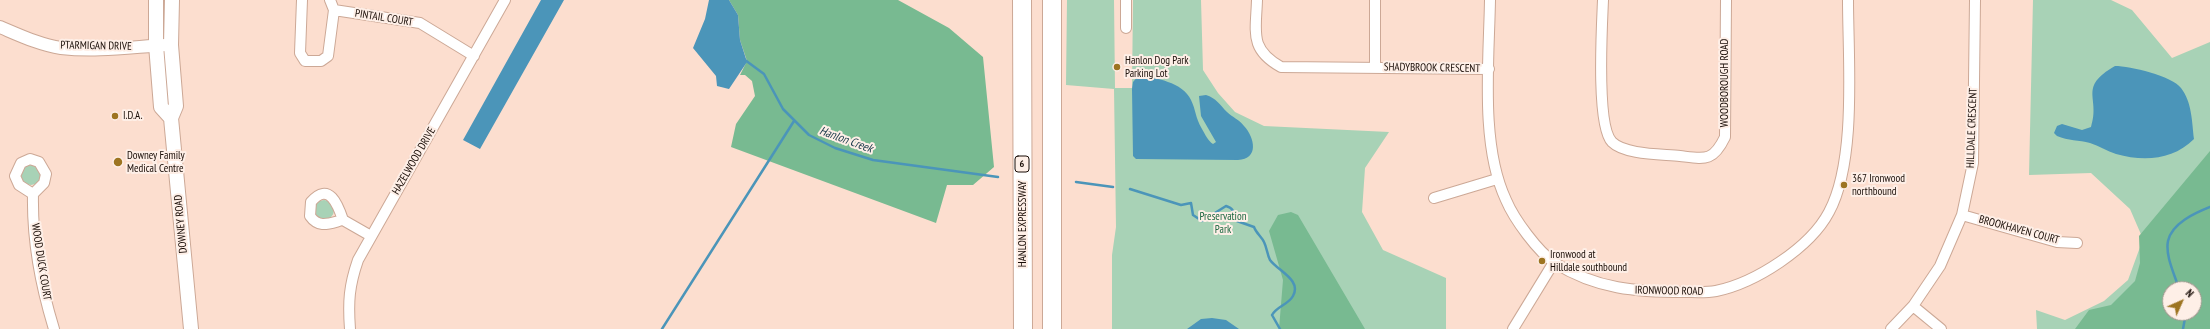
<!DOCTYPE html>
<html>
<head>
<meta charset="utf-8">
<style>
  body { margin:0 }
  #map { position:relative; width:2210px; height:329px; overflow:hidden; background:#fcdecf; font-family:"PT Sans Narrow",sans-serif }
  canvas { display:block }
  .north { position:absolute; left:2162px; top:281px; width:40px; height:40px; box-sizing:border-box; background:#feefe7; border:1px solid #a2948d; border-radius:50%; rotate:45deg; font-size:11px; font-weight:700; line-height:16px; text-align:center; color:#180c06 }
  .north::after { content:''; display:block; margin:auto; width:14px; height:18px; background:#9d7421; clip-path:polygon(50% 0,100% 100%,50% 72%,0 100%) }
</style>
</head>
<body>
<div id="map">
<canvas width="2210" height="329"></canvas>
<div class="north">N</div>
</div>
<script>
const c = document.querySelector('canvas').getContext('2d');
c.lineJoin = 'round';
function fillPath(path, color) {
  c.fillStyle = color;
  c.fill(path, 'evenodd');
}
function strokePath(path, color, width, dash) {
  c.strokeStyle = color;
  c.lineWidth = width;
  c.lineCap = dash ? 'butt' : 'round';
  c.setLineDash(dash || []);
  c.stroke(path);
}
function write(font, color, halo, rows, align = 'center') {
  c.font = font + ' "PT Sans Narrow",sans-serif';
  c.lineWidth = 4;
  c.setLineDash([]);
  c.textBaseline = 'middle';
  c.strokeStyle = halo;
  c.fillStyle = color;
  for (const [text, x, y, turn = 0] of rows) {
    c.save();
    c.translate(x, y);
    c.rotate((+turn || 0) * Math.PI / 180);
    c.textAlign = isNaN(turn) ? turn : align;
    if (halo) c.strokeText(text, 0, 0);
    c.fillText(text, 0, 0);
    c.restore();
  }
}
fillPath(new Path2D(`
  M1067 0H1114L1115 88H1132L1133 0H1201L1203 70 1218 93 1235 112 1264 126 1389 132 1365 168 1362 212 1383 250 1446 278V329H1112V255L1116 227 1114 89 1066 85Z
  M2033 0H2111L2132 10 2172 58 2210 42V329H2037L2036 310 2065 320 2104 301 2128 280 2143 239 2130 209 2091 173 2029 175ZM2170 289H2194V313H2170Z
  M21 175a10 10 0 1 1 20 0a10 10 0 1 1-20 0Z
  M314 210a10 10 0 1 1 20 0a10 10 0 1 1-20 0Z`), '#a8d2b6');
fillPath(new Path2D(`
  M729 0H898L949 28 983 57 994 167 973 185H947L936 223 731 147 736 124 755 96 752 81 745 75H740L747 61 740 40 738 15Z
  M2210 151V329H2075L2089 310 2111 305 2135 281 2140 263 2139 236ZM2170 289H2194V313H2170Z
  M1291 212 1298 215 1365 329H1279L1283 280 1269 231 1278 215Z`), '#78ba91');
fillPath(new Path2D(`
  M541 0H564L480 149 463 140Z
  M709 0H729L738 15 740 40 747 62 729 89 717 86 716 76 693 48 705 19Z
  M2115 66C2130 66 2172 76 2181 88 2192 102 2192 122 2194 139 2173 160 2144 162 2116 154 2107 151 2099 146 2090 143 2079 140 2068 141 2057 136L2054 133 2057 126 2062 124 2082 130 2091 127C2101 97 2077 88 2115 66Z
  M1139 75C1155 78 1183 82 1191 100 1196 110 1195 117 1202 129 1205 134 1208 141 1213 144L1216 142 1201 116 1199 96 1206 95C1216 98 1220 105 1227 112 1232 117 1240 120 1244 126 1255 138 1259 159 1238 160L1136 159 1133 156 1132 89 1133 82Z
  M1212 318 1226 320 1239 329H1187L1201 319Z`), '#4b95b9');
strokePath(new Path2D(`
  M745 60 764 74 783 109 809 135 835 148 873 160 998 177
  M1076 182 1113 187
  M1130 189 1181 205 1191 203 1193 215 1202 221 1226 206C1235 209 1233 212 1234 220L1254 227C1256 233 1262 237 1264 242 1267 248 1267 254 1270 260 1278 271 1302 280 1293 296 1288 305 1277 306 1272 315L1280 329
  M2179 289C2175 275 2165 256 2168 241 2172 223 2195 213 2210 207
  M662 329 794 121
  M2183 329 2186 313`), '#4b95b9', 2.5);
const minor = new Path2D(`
  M302 0 300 53 305 61H321L328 56 334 10 330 0
  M1126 0V28
  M1257 0C1256 32 1249 49 1281 67L1489 69
  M1490 0C1489 61 1480 145 1506 200 1514 219 1538 252 1555 263 1596 289 1637 292 1684 292 1694 292 1706 293 1716 291 1755 283 1810 248 1829 212 1857 160 1848 59 1848 0
  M1603 0C1602 25 1596 126 1612 142 1625 155 1663 154 1680 156 1705 159 1713 162 1725 137L1726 0
  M334 10 420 23 474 56
  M1375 67V0
  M33 194 19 185 15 176 21 163 30 159 39 162 46 174 44 183 33 194C32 239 41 287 54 329
  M1434 198 1497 179
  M1962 215 2057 242 2077 243
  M343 220C330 223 319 229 310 216L311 202C329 181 338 205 343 220L371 236
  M1913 306 1941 329
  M350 329C348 302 349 286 358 260L505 0
  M1513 329 1554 262
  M1891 329 1913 306 1940 266 1962 215 1973 163 1975 0`);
const tertiary = new Path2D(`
  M0 27C19 35 40 45 61 48 96 52 131 47 166 45`);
const secondary = new Path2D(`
  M156 0V45L161 107 171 118
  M172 0 171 45 176 106 171 118 191 329`);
const motorway = new Path2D(`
  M1022 0 1023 329
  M1052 329V0`);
strokePath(minor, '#cca896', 12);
strokePath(tertiary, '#cca896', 14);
strokePath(secondary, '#cca896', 16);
strokePath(motorway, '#cca896', 20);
strokePath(minor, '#fff', 10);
strokePath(tertiary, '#fff', 12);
strokePath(secondary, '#fff', 14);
strokePath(motorway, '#fff', 18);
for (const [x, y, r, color] of [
  [1117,67,4,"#9d7421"],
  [115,116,4,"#9d7421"],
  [118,162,5,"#9d7421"],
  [1844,185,4,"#9d7421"],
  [1542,261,4,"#9d7421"]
]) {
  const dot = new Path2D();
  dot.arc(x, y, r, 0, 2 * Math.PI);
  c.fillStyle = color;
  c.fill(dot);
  strokePath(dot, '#feefe7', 1.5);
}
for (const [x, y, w] of [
  [1022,164,14]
]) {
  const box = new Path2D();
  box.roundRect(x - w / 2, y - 8, w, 16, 3);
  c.fillStyle = '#feefe7';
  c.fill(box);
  strokePath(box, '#180c06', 1);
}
write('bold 10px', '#180c06', null, [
  ["6",1022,164]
]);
write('11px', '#180c06', '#feefe7', [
  ["PINTAIL COURT",384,18,9],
  ["PTARMIGAN DRIVE",96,46,1],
  ["SHADYBROOK CRESCENT",1432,68,1],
  ["WOODBOROUGH ROAD",1725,83,-90],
  ["HILLDALE CRESCENT",1972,128,-88],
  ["HAZELWOOD DRIVE",414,161,-60],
  ["DOWNEY ROAD",181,224,-95],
  ["HANLON EXPRESSWAY",1023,224,-90],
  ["BROOKHAVEN COURT",2019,230,15],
  ["WOOD DUCK COURT",41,262,81],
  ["IRONWOOD ROAD",1669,291,1]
]);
write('11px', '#180c06', '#feefe7', [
  ["Hanlon Dog Park",1125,61],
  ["Parking Lot",1125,74],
  ["I.D.A.",123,116],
  ["Downey Family",127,156],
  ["Medical Centre",127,169],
  ["367 Ironwood",1852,179],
  ["northbound",1852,192],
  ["Ironwood at",1550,255],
  ["Hilldale southbound",1550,268]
], 'left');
write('11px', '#1c6740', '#feefe7', [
  ["Preservation",1223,217],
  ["Park",1223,230]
]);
write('italic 12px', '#18394a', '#feefe7', [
  ["Hanlon Creek",846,140,20]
]);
</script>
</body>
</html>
